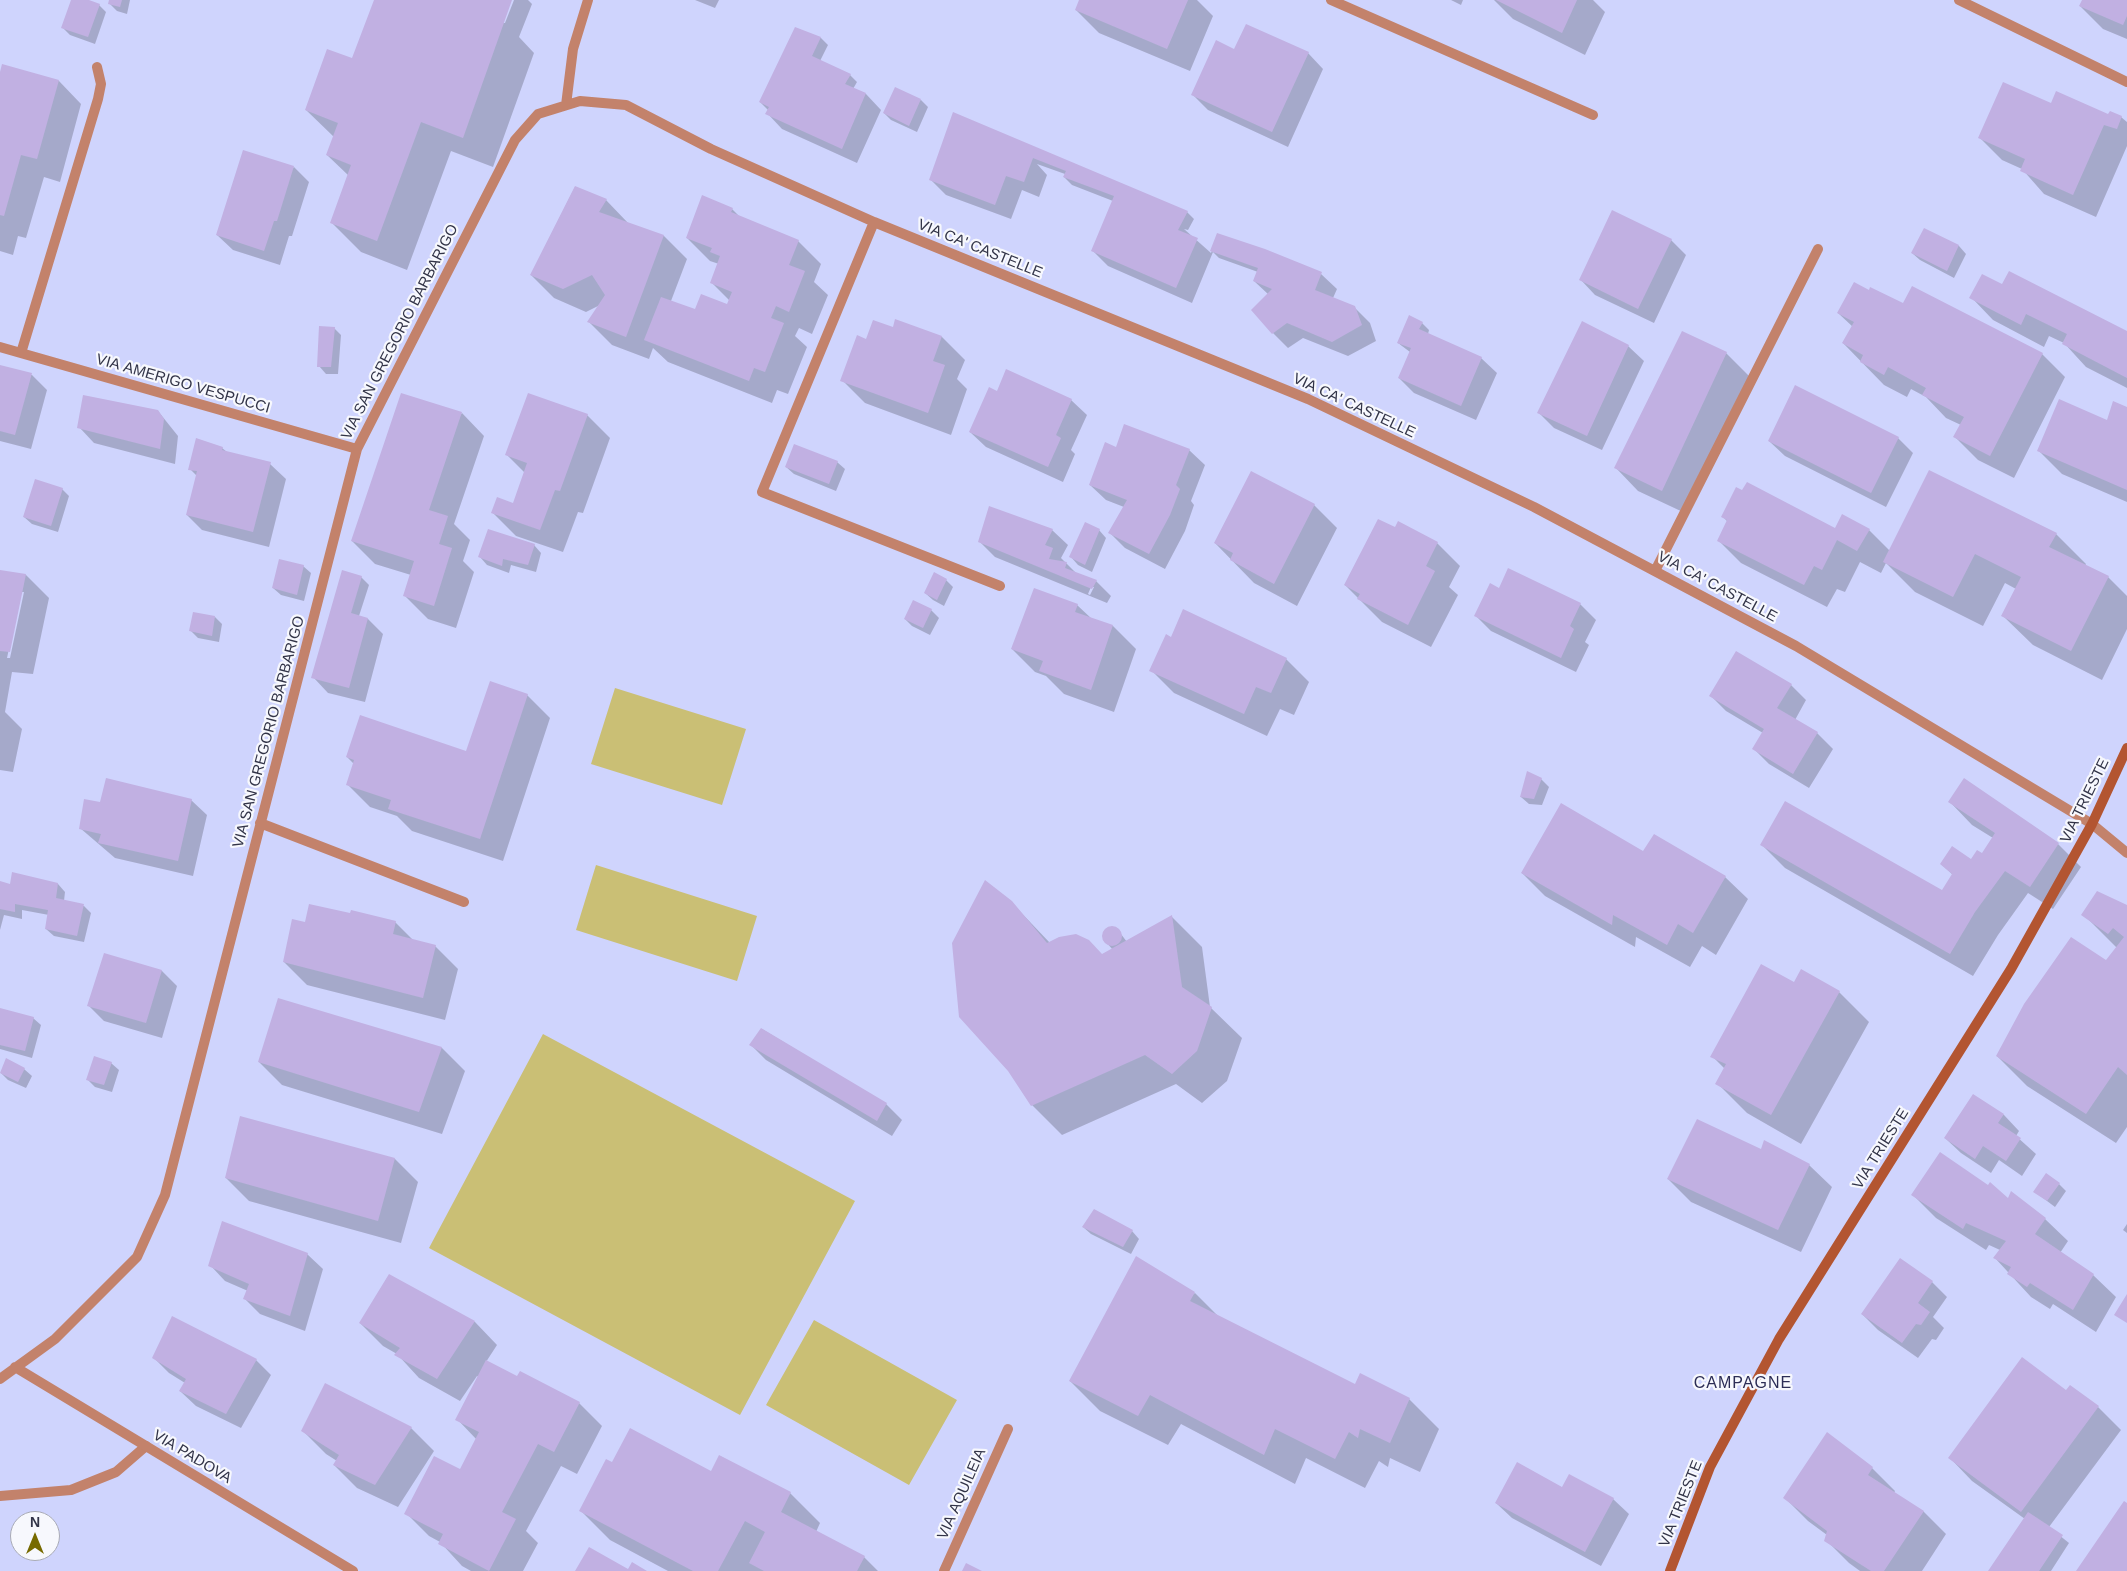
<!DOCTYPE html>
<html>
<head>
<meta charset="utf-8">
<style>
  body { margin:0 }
  #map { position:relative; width:2127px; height:1571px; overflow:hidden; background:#cfd4fd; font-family:Helvetica,sans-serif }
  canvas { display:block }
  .north { position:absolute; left:10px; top:1511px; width:50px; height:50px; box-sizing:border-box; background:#f7f8fd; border:1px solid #a8aab5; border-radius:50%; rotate:0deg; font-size:14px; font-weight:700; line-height:20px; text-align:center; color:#323448 }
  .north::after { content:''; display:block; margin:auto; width:18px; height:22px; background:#776a00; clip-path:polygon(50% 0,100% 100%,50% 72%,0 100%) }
</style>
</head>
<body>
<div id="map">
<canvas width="2127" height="1571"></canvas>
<div class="north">N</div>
</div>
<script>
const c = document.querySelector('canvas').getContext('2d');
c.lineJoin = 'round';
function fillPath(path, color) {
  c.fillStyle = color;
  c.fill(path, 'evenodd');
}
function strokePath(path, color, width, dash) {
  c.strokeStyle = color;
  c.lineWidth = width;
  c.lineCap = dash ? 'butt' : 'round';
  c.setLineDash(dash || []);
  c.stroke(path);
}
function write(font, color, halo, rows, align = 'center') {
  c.font = font + ' Helvetica,sans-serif';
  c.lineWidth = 4.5;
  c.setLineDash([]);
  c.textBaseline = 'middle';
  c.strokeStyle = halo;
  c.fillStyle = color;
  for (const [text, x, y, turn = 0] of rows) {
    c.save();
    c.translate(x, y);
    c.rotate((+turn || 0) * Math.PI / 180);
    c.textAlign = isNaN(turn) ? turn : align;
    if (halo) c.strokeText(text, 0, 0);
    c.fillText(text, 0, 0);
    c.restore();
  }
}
fillPath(new Path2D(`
  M615 688 746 729 722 805 591 764Z
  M596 865 757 916 737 981 576 930Z
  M543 1034 855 1201 740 1415 429 1248Z
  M814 1320 957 1400 909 1485 766 1405Z`), '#cabf75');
fillPath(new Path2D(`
  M73 0H85L99 5 106 12 95 44 70 35 63 28Z
  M111 0H130L127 14 117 11 110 4Z
  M375 0H511L502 23H505L514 0H528L532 4 519 37 534 53 493 167 451 151 407 270 361 252 331 222 349 176 327 155 334 137 306 110 353 60Z
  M695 0H719L715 8Z
  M1080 0H1197L1213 16 1190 71 1099 33 1076 10Z
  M1451 0H1463L1461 5Z
  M1494 0H1593L1605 12 1585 55 1513 19Z
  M2083 0H2127V39L2103 29 2080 6Z
  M796 28 821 38 828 45 820 61 850 75 857 82 853 89 866 94 881 110 857 163 782 129 767 113 768 110 760 102Z
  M1235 50 1308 53 1323 69 1288 147 1208 110 1193 95Z
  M0 77 59 81 81 104 60 182 44 177 26 238 18 236 13 255 0 251Z
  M921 100 928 107 917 132 891 120 884 113Z
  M2052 105 2121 117 2127 122V146L2096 217 2044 194 2022 169 2002 160 1979 137Z
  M950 127 1187 212 1194 219 1188 230 1184 229 1211 253 1218 235 1265 250 1321 274 1337 289 1333 298 1354 307 1370 323 1376 341 1348 356 1303 338 1288 348 1273 333 1269 295 1254 281 1258 272 1219 258 1213 252 1192 303 1108 266 1093 251 1113 201 1072 185 1064 177 1065 174 1037 164 1047 175 1039 197 1022 190 1011 219 946 195 931 180Z
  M294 167 309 182 292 236H289L280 265 233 250 217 235Z
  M575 187 606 200 629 224 664 236 687 259 671 301 695 311 727 306 730 301 711 282 719 264 710 261 687 238 732 209 740 217 798 241 821 264 814 282 828 295 812 334 799 328 795 336 807 347 788 394 777 390 772 403 668 362 653 348 649 359 612 345 589 322 600 305 586 312 554 298 531 275Z
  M1924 230 1959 246 1966 254 1954 278 1920 260 1912 253Z
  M1671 240 1686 255 1654 323 1595 295 1580 279Z
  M1870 293 2042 354 2065 377 2014 478 1978 460 1955 437 1961 425 1946 418 1926 397 1911 389 1907 397 1884 385 1843 343 1853 327 1838 313Z
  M1971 297 2127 332V388L2086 367 2064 343 2049 336 2044 347 1993 320Z
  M896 321 942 337 965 360 957 379 967 389 951 435 865 403 842 380 867 340 893 329Z
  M1422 323 1429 330 1428 334 1481 358 1497 373 1476 420 1414 393 1399 378 1410 352 1398 343Z
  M334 328 341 335 338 374H326L319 366Z
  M1628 346 1644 361 1602 450 1554 428 1538 412Z
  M1726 353 1749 376 1685 513 1638 491 1616 468Z
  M0 366 32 375 47 390 31 449 0 441Z
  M997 393 1071 400 1087 415 1071 450 1075 454 1063 482 986 447 970 432Z
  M2127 408V502L2062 474 2039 451 2107 421Z
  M158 411 178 436 175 464 94 443 79 427Z
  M462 413 484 436 454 524 470 540 463 561 474 572 456 628 428 619 405 596 411 575 375 564 352 541Z
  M587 415 610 438 583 513 578 512 563 552 516 536 493 513 514 504 525 473 507 455Z
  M1898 438 1913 453 1886 507 1785 456 1769 441Z
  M222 448 227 452 270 464 286 479 269 547 202 530 187 515 197 476 190 469Z
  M1117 449 1189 450 1205 465 1191 501 1194 505 1185 531 1165 569 1125 548 1110 533 1124 507 1106 500 1090 485Z
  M837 462 845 469 836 491 794 474 786 467Z
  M62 489 69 496 58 532 32 524 24 517Z
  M1314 505 1337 528 1297 606 1254 583 1215 543Z
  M1722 516 1835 530H1869L1890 551 2056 534 2086 564 2085 566 2108 577 2127 596V629L2102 680 2033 645 2003 616 2016 589 2005 583 1983 626 1915 592 1886 563 1881 573 1860 562 1845 592 1837 589 1827 607 1741 563 1718 540 1728 522Z
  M1396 529 1437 543 1460 566 1449 587 1458 595 1431 647 1382 622 1345 585Z
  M1052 530 1068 545 1061 558 1077 574 1096 581 1111 596 1107 603 995 557 980 542ZM1091 587H1094L1090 595 1088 594Z
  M1099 530 1106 538 1092 572 1078 565 1071 557Z
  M534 545 541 553 536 572 511 565 509 573 487 565 480 557Z
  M303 566 311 573 304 601 281 595 273 588Z
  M0 571 26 575 49 598 33 674 12 672 5 712 22 729 13 772 0 770ZM21 592H24L10 658H7Z
  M361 577 369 585 359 616 368 619 383 634 365 702 328 693 313 677Z
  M946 580 953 587 944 606 933 600 925 593Z
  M1500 589 1580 604 1596 620 1585 642 1589 645 1576 672 1491 631 1476 616Z
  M914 602 931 610 939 618 930 635 912 626 905 619Z
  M1077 605 1092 619 1113 626 1136 649 1114 712 1064 694 1046 676 1035 672 1012 649Z
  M215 617 222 624 219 642 198 638 191 631Z
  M1171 639 1286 659 1309 682 1294 715 1280 709 1267 736 1174 693 1151 670Z
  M1791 685 1806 700 1795 720 1817 733 1833 749 1809 788 1769 764 1754 749 1763 733 1726 711 1711 696Z
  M527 695 550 718 503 861 412 831 397 816 370 807 347 784 354 764 347 757 467 753Z
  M1541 779 1549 787 1542 805 1529 804 1521 797Z
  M191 800 207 815 193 876 115 858 80 828Z
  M1950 802 2058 844 2081 867 2053 909 2028 893 1998 935 1973 976 1785 868 1762 845 1942 892 1953 875 1941 864 1971 860 1983 855 1993 838 1972 825Z
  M1644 853 1725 877 1748 899 1716 955 1702 946 1690 967 1636 937 1635 947 1545 896 1522 873Z
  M0 883 11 886 58 884 65 892 64 901 84 906 91 913 84 942 54 936 46 929 49 915 22 910V919L4 915 0 930Z
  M1011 902 1050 943 1102 956 1113 950 1106 942 1104 933 1109 928 1118 930 1127 942 1172 917 1202 947 1210 1007 1242 1038 1227 1081 1202 1103 1176 1084 1062 1135 1032 1105Z
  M2127 907V1127L2116 1143 2027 1086 1997 1056 2106 962 2117 948 2083 914Z
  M395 922 413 940 435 946 458 969 445 1020 307 985 284 962 306 923Z
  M105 954 162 971 177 986 162 1038 104 1021 89 1006Z
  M1794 984 1839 992 1869 1022 1801 1144 1747 1113 1717 1083 1725 1069 1712 1056Z
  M279 999 442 1048 465 1071 442 1134 282 1085 259 1062Z
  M0 1009 33 1018 41 1025 32 1058 0 1049Z
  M762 1029 886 1104 902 1120 892 1136 766 1060 751 1045Z
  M111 1063 119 1070 112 1092 95 1087 88 1080Z
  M24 1069 32 1076 26 1088 8 1080 1 1073Z
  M1973 1096 2004 1115 2019 1131 2016 1136 2036 1154 2022 1176 1999 1160 1991 1173 1961 1153 1945 1138Z
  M1762 1150 1809 1165 1832 1187 1801 1252 1691 1202 1668 1179Z
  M395 1159 418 1182 401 1243 249 1201 226 1178Z
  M2059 1184 2066 1191 2055 1207 2035 1192Z
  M1913 1195 2045 1219 2068 1241 2060 1253 2093 1275 2116 1297 2096 1332 2053 1304 2050 1309 2031 1297 1995 1258 2000 1250 1989 1245 1986 1250 1936 1218Z
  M2127 1224V1233L2123 1230Z
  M1083 1227 1132 1231 1139 1239 1131 1254 1091 1234Z
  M307 1254 323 1269 305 1331 260 1314 245 1299 248 1291 225 1281 210 1265Z
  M389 1275 475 1322 497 1345 486 1362 517 1378 520 1373 579 1403 602 1426 577 1474 561 1466 526 1531 538 1543 523 1571H471L462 1566 440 1542 429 1536 406 1513 460 1471 477 1440 457 1419 479 1377 477 1376 460 1401 419 1378 397 1354 383 1346 360 1323Z
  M1932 1282 1947 1297 1933 1317 1944 1328 1936 1340 1932 1339 1918 1358 1878 1330 1862 1314Z
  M1195 1293 1219 1317 1355 1386 1409 1399 1439 1429 1420 1472 1390 1458 1388 1467 1379 1461 1365 1488 1306 1458 1295 1484 1181 1424 1168 1445 1100 1411 1070 1381Z
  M154 1358 256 1360 271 1375 241 1428 196 1406 180 1391 185 1383 169 1373Z
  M2067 1391 2098 1407 2121 1430 2049 1527 2069 1543 2051 1571H1990L2025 1519 1972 1481 1950 1458Z
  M411 1428 434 1451 398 1507 357 1488 334 1465 337 1461 326 1454 303 1431Z
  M720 1456 790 1493 820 1523 816 1532 864 1557 878 1571H668L610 1540 580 1510 612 1464 711 1473Z
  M1872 1468 1895 1491 1894 1493 1923 1511 1946 1534 1922 1571H1860L1849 1563 1826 1540 1827 1535 1808 1521 1785 1498Z
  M1562 1489 1613 1499 1629 1514 1601 1566 1512 1518 1496 1503Z`), '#0003');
fillPath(new Path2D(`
  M71 0H89L100 4 88 37 61 28Z
  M109 0H122L120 7 108 4Z
  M374 0H512L463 138 421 122 377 241 330 223 351 165 326 155 338 123 305 110 327 49 352 58Z
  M1079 0H1188L1167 49 1075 10Z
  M1496 0H1577L1562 33Z
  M2082 0H2127V16L2123 25 2079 6Z
  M1246 24 1309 52 1272 132 1191 95 1216 40 1234 49Z
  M795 27 821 37 812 56 851 74 845 84 866 93 842 149 765 114 769 107 759 102Z
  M2 64 59 80 37 159 21 155 4 216 0 215V72Z
  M2003 82 2051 103 2056 91 2108 114 2110 111 2122 116 2117 129 2104 125 2073 195 2020 171 2025 159 1978 138Z
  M895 87 921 99 909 126 883 113Z
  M953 112 1188 211 1178 230 1198 238 1176 288 1091 251 1114 196 1063 177 1066 171 1033 158 1024 182 1006 176 995 205 929 180Z
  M243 150 294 166 277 221H274L264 251 216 235Z
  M575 186 607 199 599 212 664 235 626 337 587 322 605 295 592 275 563 289 530 275Z
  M702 195 733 208 731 212 799 240 789 265 805 271 789 312 776 306 771 318 784 323 765 372 754 368 749 381 644 340 661 297 695 309 701 294 727 304 732 292 710 283 720 256 710 252 712 248 686 238Z
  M1612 210 1672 239 1638 309 1579 280Z
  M1924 228 1959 245 1947 271 1911 253Z
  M1217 233 1265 249 1322 272 1315 290 1355 306 1362 325 1332 342 1287 323 1272 334 1251 310 1272 289 1253 281 1258 268 1210 251Z
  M2009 271 2127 331V378L2062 344 2067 334 2026 314 2021 325 1969 298 1982 274 2002 284Z
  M1854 282 1869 290 1870 287 1903 303 1912 286 2043 353 1990 456 1953 437 1964 417 1922 395 1926 388 1888 367 1884 375 1860 362 1863 355 1842 343 1854 322 1837 313Z
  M1409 315 1423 322 1419 329 1482 357 1461 406 1398 378 1411 348 1397 343Z
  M895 319 942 336 933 361 945 365 928 413 840 381 857 335 866 339 873 320 893 327Z
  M1582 321 1629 345 1587 436 1537 413Z
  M319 326 335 327 331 367H317Z
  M1682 331 1727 352 1662 491 1614 468Z
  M0 365 32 373 15 435 0 431Z
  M1006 369 1072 399 1056 435 1061 438 1048 467 969 432 989 387 997 391Z
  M1795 385 1899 437 1871 493 1768 441Z
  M401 393 462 412 429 510 448 516 439 544 452 548 434 606 403 596 414 561 351 541Z
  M528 393 588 414 560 491 555 490 540 530 491 513 497 497 513 503 527 463 505 455Z
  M83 395 158 410 164 419 160 449 77 428Z
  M2059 399 2107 420 2113 401 2127 407V490L2037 451Z
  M1124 424 1190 449 1176 485 1180 489 1170 515 1149 554 1108 533 1127 500 1089 485 1105 442 1116 447Z
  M196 438 223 447 222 450 271 462 253 532 186 515 197 471 188 470Z
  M794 444 838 461 829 484 785 467Z
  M1929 470 2057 533 2049 547 2109 576 2071 651 2001 616 2021 577 1975 554 1953 597 1883 562Z
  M1251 471 1315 504 1274 584 1230 560 1233 553 1214 543Z
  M35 479 63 488 51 526 23 517Z
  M1747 482 1835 528 1842 514 1870 529 1857 551 1837 540 1822 570 1814 566 1804 585 1717 541 1727 520 1721 517 1736 487 1742 490Z
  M989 506 1053 529 1045 545 1053 548 1049 559 1067 562 1065 568 1097 580 1092 589 978 542Z
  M1378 519 1395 527 1398 521 1438 542 1426 566 1435 571 1408 625 1357 599 1360 594 1344 585Z
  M1085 522 1100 529 1085 565 1069 557Z
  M488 529 535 544 528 565 503 559 502 566 478 557Z
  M279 559 304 565 297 595 272 588Z
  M1508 568 1581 603 1570 626 1574 629 1561 658 1474 616 1490 583 1499 588Z
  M0 570 26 574 10 652 0 651Z
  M342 570 362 576 351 613 368 618 349 688 311 678Z
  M934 572 947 579 937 600 924 593Z
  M1034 588 1078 604 1075 612 1113 625 1091 690 1039 671 1043 661 1011 649Z
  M913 600 932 609 923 628 904 619Z
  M1183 609 1287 658 1271 693 1256 687 1244 714 1149 671 1166 634 1171 637Z
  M193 612 215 616 212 636 189 631Z
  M1736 651 1792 684 1777 708 1818 732 1793 774 1752 749 1764 729 1709 696Z
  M490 681 528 694 480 839 388 809 391 800 346 785 354 760 346 757 360 715 466 751Z
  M1527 771 1542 778 1534 799 1520 797Z
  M106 778 192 799 178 861 98 843 101 834 79 829 84 799 100 802Z
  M1964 778 2059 843 2030 887 2005 871 1975 912 1950 954 1760 845 1785 801 1942 890 1952 874 1940 864 1952 846 1971 859 1977 850 1982 853 1995 833 1948 802Z
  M1561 803 1643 851 1654 834 1726 876 1693 933 1678 924 1667 945 1613 915 1612 925 1521 873Z
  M12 872 58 883 56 898 84 904 77 936 45 929 48 910 15 904V912L0 909V881L10 884Z
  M985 880 1012 901 1047 943 1059 937 1076 934 1089 940 1102 954 1172 915 1182 987 1212 1007 1197 1051 1172 1074 1145 1055 1031 1106 1008 1071 959 1017 952 943Z
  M2097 891 2127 905V1075L2118 1067 2086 1114 1996 1056 2024 1004 2071 937 2106 960 2124 937 2113 928 2108 934 2081 915Z
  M309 904 350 913 351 910 396 921 393 934 436 945 423 998 283 962 292 919 305 922Z
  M1102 936a10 10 0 1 1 20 0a10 10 0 1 1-20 0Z
  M104 953 162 970 146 1023 87 1006Z
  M1761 964 1794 982 1801 969 1840 991 1771 1115 1715 1084 1726 1064 1710 1057Z
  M278 998 442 1047 419 1112 258 1062Z
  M0 1008 34 1017 25 1051 0 1045Z
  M761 1028 887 1103 877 1121 749 1045Z
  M94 1056 112 1062 104 1085 86 1080Z
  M6 1058 25 1068 18 1082 0 1073Z
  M1973 1094 2004 1114 1998 1123 2021 1138 2006 1161 1983 1146 1975 1159 1944 1138Z
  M240 1116 395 1158 378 1221 225 1178Z
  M1697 1119 1761 1149 1764 1140 1810 1164 1778 1230 1667 1179Z
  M1940 1152 1988 1185 1990 1182 2008 1198 2011 1191 2046 1218 2035 1234 2094 1274 2073 1310 2030 1283 2027 1287 2007 1274 2011 1267 1993 1258 2006 1241 1966 1223 1963 1229 1911 1195Z
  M2046 1173 2060 1183 2047 1201 2033 1192Z
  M1094 1209 1133 1230 1123 1247 1082 1227Z
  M222 1221 308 1253 290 1316 243 1299 249 1284 208 1266Z
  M1136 1256 1195 1292 1190 1301 1355 1384 1360 1373 1410 1398 1390 1443 1360 1429 1358 1438 1349 1432 1335 1459 1275 1429 1264 1455 1150 1395 1138 1416 1069 1381Z
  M1900 1258 1933 1281 1918 1303 1930 1312 1921 1325 1916 1324 1902 1343 1861 1314Z
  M389 1274 475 1321 437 1379 394 1355 400 1348 359 1323Z
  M2127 1294V1323L2114 1315Z
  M172 1316 257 1359 226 1414 179 1391 186 1379 152 1358Z
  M2022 1357 2066 1390 2070 1385 2099 1406 2021 1512 1948 1458Z
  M486 1360 517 1376 520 1371 580 1402 554 1452 538 1444 502 1512 516 1519 489 1571 438 1544 443 1534 404 1514 434 1456 460 1469 479 1432 455 1420Z
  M325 1383 412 1427 375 1485 333 1465 339 1455 301 1431Z
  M630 1428 711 1471 719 1455 791 1492 781 1512 865 1556 857 1571H764L749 1563 765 1532 745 1521 718 1571H693L579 1511 606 1459 612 1462Z
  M1827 1432 1873 1467 1868 1475 1924 1511 1884 1571H1871L1824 1541 1827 1531 1783 1498Z
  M1517 1462 1562 1487 1569 1474 1614 1498 1585 1552 1495 1503Z
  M2124 1501 2127 1503V1571H2076Z
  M2028 1512 2063 1535 2039 1571H1988Z
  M589 1547 628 1569 632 1562 647 1571H575Z
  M966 1563 982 1571H962Z`), '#c1b0e2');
strokePath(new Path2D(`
  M1959 0 2127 82
  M0 1496 71 1490 116 1472 146 1446`), '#c3826b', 10);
strokePath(new Path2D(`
  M1331 0 1593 115
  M566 105 573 49 588 0
  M874 222 762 492 1000 586
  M0 347 357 449
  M21 353 98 99 101 84 97 67
  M1655 571 1818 249
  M260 823 464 902
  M15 1367 353 1571
  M0 1379 55 1339 137 1257 165 1195 357 449 515 140 538 114 580 101 626 105 711 149 874 222 1308 399 1534 507 1796 646 2092 824 2127 853
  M944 1571 1008 1429`), '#c3826b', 10);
strokePath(new Path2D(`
  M1670 1571 1710 1467 1779 1339 2011 969 2092 824 2127 748`), '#b35531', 10);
write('15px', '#323448', '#f7f8fd', [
  ["VIA CA' CASTELLE",980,249,22],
  ["VIA SAN GREGORIO BARBARIGO",400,332,-63],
  ["VIA AMERIGO VESPUCCI",183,384,16],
  ["VIA CA' CASTELLE",1354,406,25],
  ["VIA CA' CASTELLE",1717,587,28],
  ["VIA SAN GREGORIO BARBARIGO",269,732,-75],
  ["VIA TRIESTE",2085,801,-64],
  ["VIA TRIESTE",1881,1149,-58],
  ["VIA PADOVA",192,1457,31],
  ["VIA AQUILEIA",962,1494,-66],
  ["VIA TRIESTE",1681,1504,-68]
]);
c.letterSpacing = '1px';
write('16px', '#2c2d56', '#f7f8fd', [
  ["CAMPAGNE",1743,1384]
]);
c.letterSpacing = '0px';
</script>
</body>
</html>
